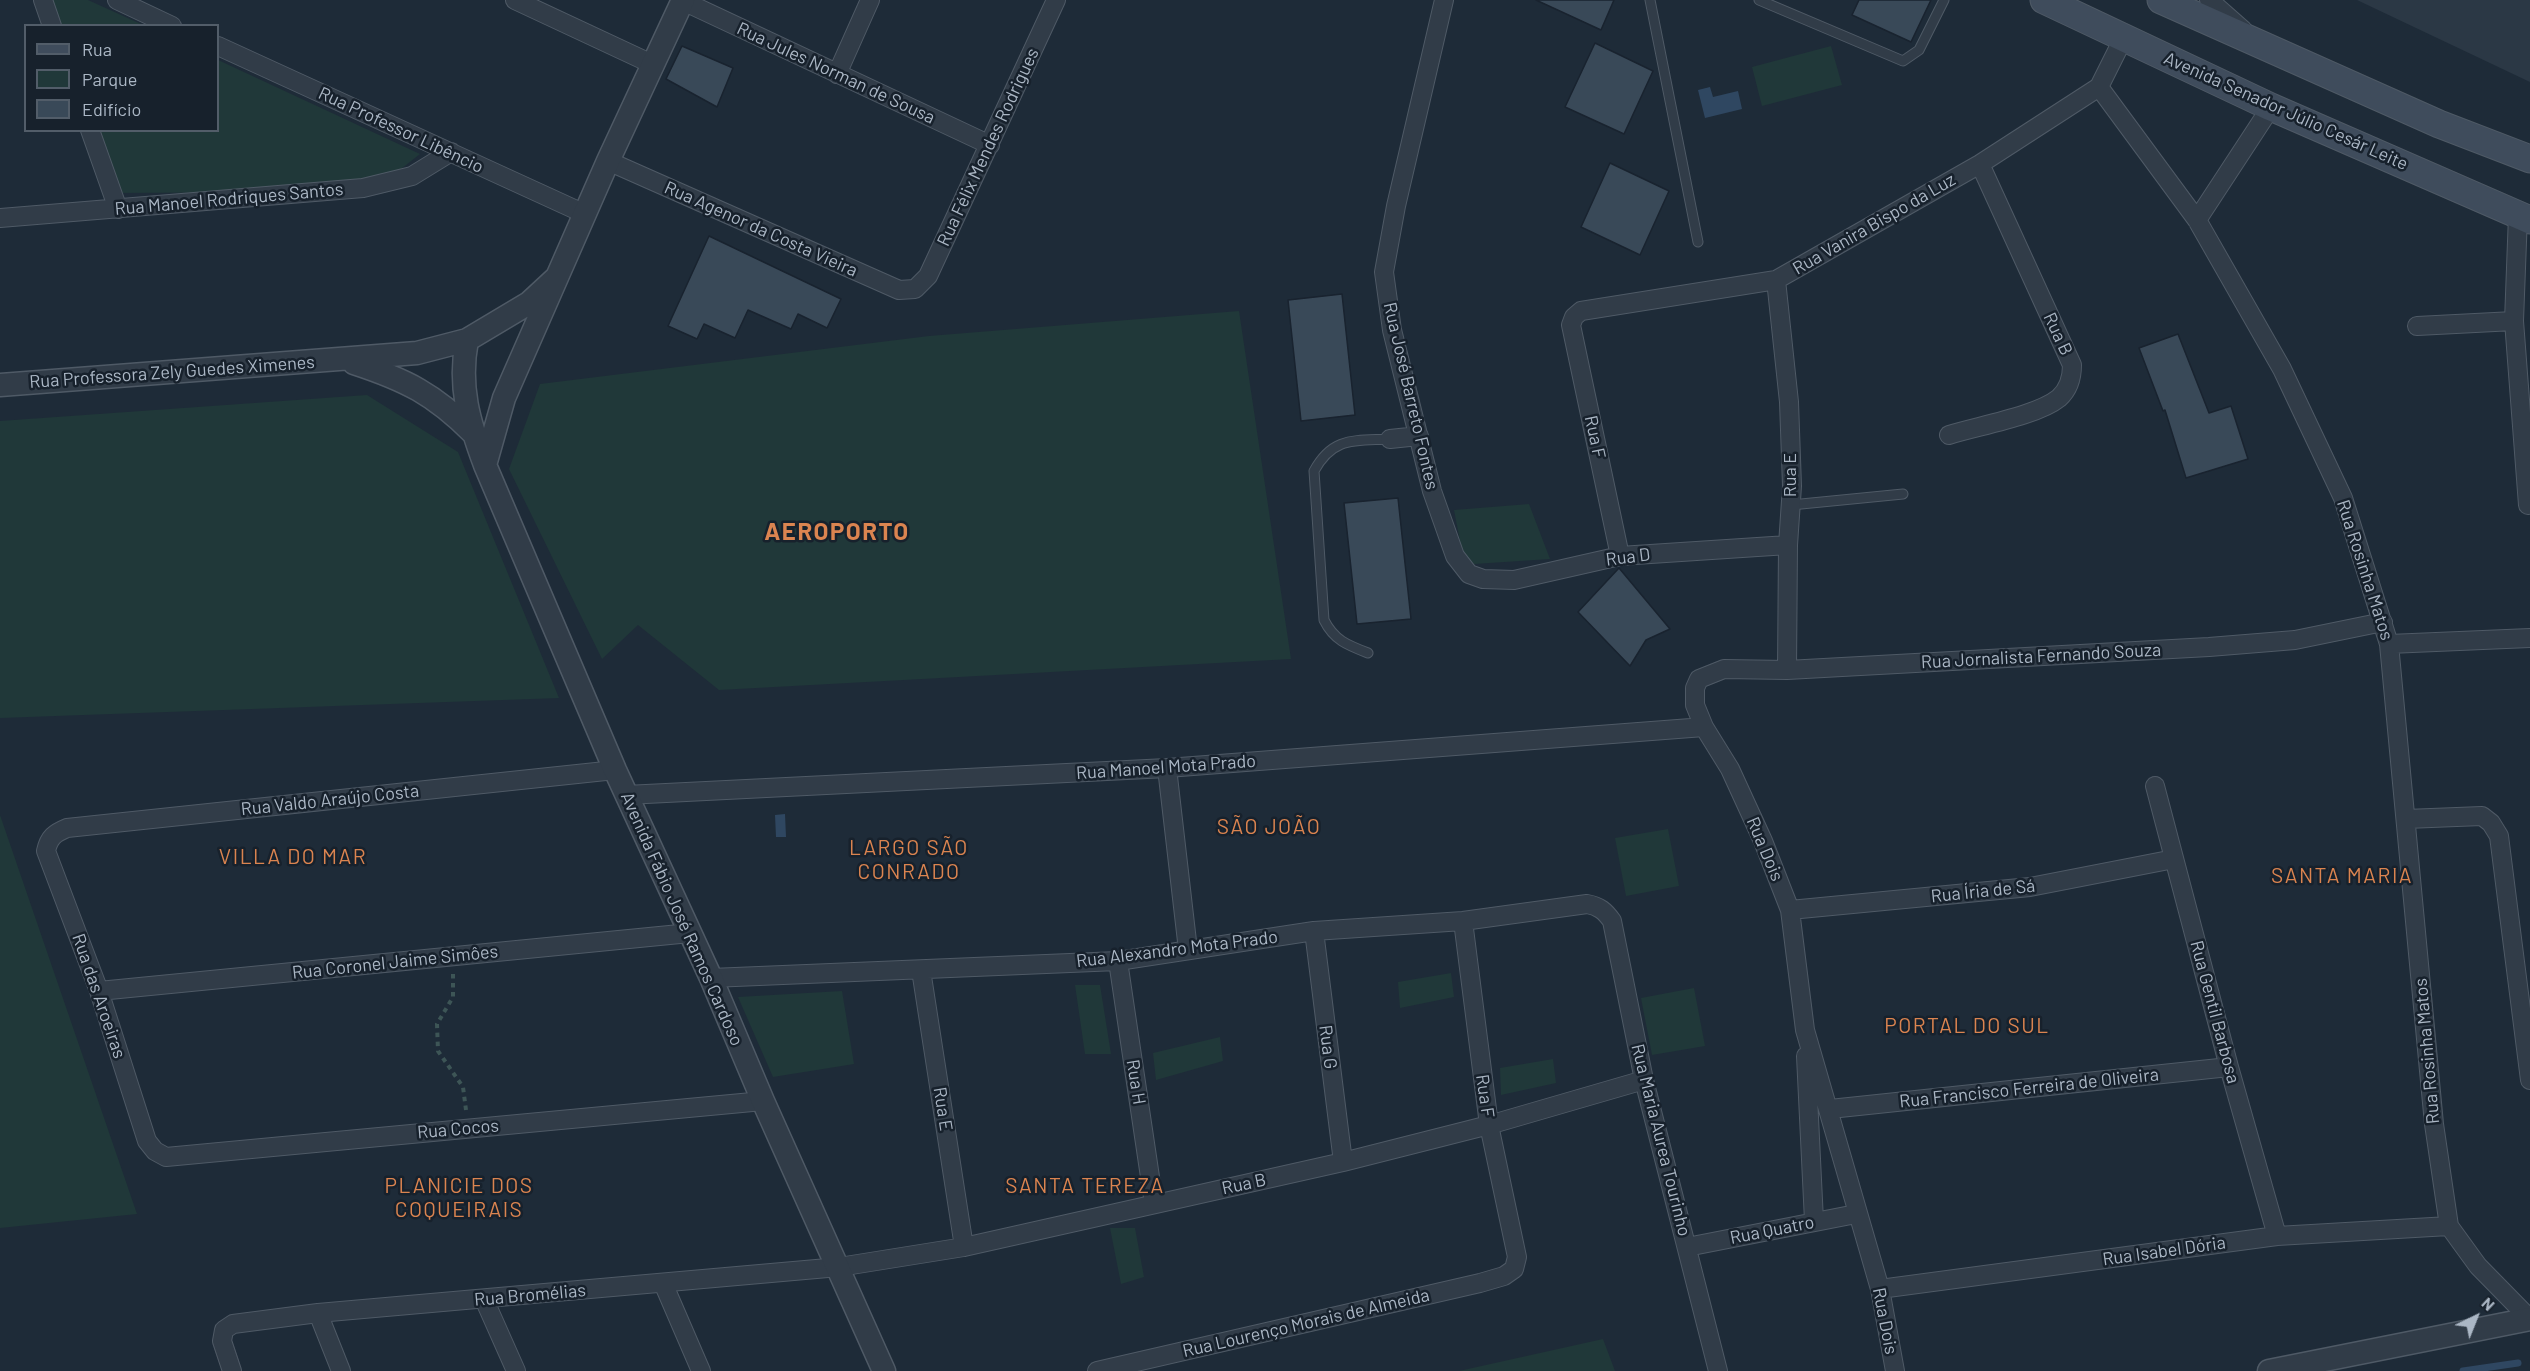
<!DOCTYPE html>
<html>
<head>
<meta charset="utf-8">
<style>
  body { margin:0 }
  #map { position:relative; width:2530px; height:1371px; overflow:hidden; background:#1e2b38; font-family:Barlow,sans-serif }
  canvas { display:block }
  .legend { position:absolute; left:24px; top:24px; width:195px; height:108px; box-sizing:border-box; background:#17212c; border:2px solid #525d69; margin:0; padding:8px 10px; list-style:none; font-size:18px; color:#abb7c5 }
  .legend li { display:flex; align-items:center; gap:12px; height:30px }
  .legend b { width:30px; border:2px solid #525d69 }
  .north { position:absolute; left:2446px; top:1287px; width:60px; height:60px; -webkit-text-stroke:4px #17212c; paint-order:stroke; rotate:43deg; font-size:16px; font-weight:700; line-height:24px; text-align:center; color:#abb7c5 }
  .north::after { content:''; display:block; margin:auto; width:21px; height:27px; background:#abb7c5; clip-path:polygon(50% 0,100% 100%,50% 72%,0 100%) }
</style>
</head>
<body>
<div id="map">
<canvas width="2530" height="1371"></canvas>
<ul class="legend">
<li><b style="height:8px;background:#3f4c5c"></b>Rua</li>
<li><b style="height:16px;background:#203839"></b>Parque</li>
<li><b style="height:16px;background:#394958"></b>Edifício</li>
</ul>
<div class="north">N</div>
</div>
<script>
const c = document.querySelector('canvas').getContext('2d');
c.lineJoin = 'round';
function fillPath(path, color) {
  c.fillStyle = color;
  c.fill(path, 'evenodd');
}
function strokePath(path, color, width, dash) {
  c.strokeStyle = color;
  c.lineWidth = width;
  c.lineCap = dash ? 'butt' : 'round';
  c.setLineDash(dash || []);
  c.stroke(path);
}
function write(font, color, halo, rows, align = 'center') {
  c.font = font + ' Barlow,sans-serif';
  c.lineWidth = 5;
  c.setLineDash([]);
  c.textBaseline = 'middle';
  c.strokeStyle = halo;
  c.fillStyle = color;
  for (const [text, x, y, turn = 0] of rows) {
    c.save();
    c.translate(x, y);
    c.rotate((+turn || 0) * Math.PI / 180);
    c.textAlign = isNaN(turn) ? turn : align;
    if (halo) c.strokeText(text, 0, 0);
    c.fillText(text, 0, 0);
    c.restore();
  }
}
fillPath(new Path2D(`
  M2357 0H2530V82Z`), '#2b3845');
fillPath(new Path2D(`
  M43 0H88L143 25H51Z
  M1831 46 1842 85 1762 106 1752 67Z
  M218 60 420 154 392 176 308 192 106 193 86 131 218 130Z
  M1239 311 1291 659 719 690 638 625 602 659 509 469 540 384 929 336Z
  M367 395 458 452 559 698 0 718V421Z
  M1529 504 1550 559 1474 564 1463 556 1454 510Z
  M0 815 137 1214 0 1228Z
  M1668 829 1679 886 1626 896 1615 838Z
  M1451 973 1454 997 1400 1008 1398 982Z
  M1075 985H1100L1111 1054H1085Z
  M1694 988 1705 1046 1652 1055 1641 998Z
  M842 991 854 1064 773 1077 738 997Z
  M1220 1037 1223 1061 1156 1080 1153 1053Z
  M1553 1059 1556 1083 1501 1095 1500 1068Z
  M1110 1228H1135L1144 1277 1121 1284Z
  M1603 1339 1615 1371H1459Z`), '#203839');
fillPath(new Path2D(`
  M1710 87 1713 97 1738 91 1742 109 1705 118 1698 90Z
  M785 814 786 837H776L775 815Z`), '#2f4761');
strokePath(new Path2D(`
  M2463 1371 2518 1363`), '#2f4761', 7);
const building = new Path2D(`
  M1536 0H1614L1601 30Z
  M1859 0H1931L1911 42 1852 15Z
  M1595 43 1653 71 1624 134 1565 107Z
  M682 46 733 68 717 107 666 79Z
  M1610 163 1669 191 1640 255 1581 227Z
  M709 236 841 299 827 328 798 314 791 329 748 310 735 338 704 324 697 339 668 326Z
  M1342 294 1355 415 1301 421 1288 300Z
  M2178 334 2209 413 2231 406 2248 459 2186 478 2165 410 2163 411 2139 348Z
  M1398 498 1411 619 1357 624 1344 503Z
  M1619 568 1670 629 1646 640 1630 666 1578 612Z`);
fillPath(building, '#394958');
strokePath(building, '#19232f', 1.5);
const service = new Path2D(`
  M1650 0 1698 242
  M1759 0 1903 61 1919 50 1944 0
  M1791 505 1903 494
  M1368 653C1347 645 1334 640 1324 620L1314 471C1333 436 1355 441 1390 439`);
const minor = new Path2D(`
  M43 0 52 26
  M117 0 172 26
  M515 0 652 64
  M1444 0 1396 206 1384 272 1392 330 1432 491 1455 556 1469 574 1483 579 1514 580 1620 556 1788 545
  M2209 0 2243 30
  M683 1 990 145
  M218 46 585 214
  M837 74 870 0
  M2099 87 2197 220 2282 369 2343 498 2389 644 2434 1124 2449 1226 2478 1266 2530 1319
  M90 130 118 209
  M608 161 899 290 915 289 928 276 1056 0
  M2518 215 2514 321 2528 505
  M0 218 363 188 412 176 451 152
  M2197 220 2271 107
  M1776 280 1789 402 1792 486 1788 545 1787 670
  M2417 326 2514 321
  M1949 435C1977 426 2037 416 2059 398 2069 389 2072 378 2072 365L1980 164
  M1390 439 1419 436
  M1620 556 1571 325 1574 317 1581 311 1776 280 1980 164 2099 87 2124 37
  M2389 644 2530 638
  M1167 768 1188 950
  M615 770 67 828C55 833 49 837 46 851L99 991 147 1141 155 1151 166 1157 763 1101
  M2155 786 2229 1067 2277 1236
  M626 795 1167 768 1704 727
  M2406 819 2482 816 2491 823 2499 836 2530 1080
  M1790 910 2030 887 2174 859
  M1314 931 1343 1162
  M1118 961 1154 1204
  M921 970 964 1247
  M711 978 1118 961 1314 931 1463 921 1587 904C1599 906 1605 911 1612 921L1644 1080 1718 1371
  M99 991 690 933
  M1806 1056 1814 1221
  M1830 1109 2229 1067
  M1687 1247 1856 1214
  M663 1283 701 1371
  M1880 1289 2277 1236 2449 1226
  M484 1299 516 1371
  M318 1313 341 1371
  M232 1371 222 1341 224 1330 233 1324 318 1313 839 1267 964 1247 1343 1162 1489 1125 1644 1080
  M1097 1371 1480 1283 1504 1276 1514 1269 1517 1257 1489 1125 1463 921
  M1895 1371 1880 1289 1805 1030 1790 910 1763 841 1730 769 1704 727 1695 705V688L1699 679 1724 669 1787 670 2209 647 2295 640 2383 622`);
const tertiary = new Path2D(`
  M467 340C458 387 469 422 485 465L615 770 711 978 763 1101 884 1371
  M354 363C406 380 434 394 473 433
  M0 385 417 353 467 340 529 303 556 278
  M485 465 504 398 608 161 683 0
  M2269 1371 2530 1319`);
const secondary = new Path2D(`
  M2044 0 2271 107 2530 220
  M2161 0 2439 124 2530 159`);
strokePath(service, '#4f5a66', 11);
strokePath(minor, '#4f5a66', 20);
strokePath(tertiary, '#4f5a66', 25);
strokePath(secondary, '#4f5a66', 29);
strokePath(new Path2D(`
  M453 974V997L437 1024 438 1051 463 1087 466 1110`), '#3d5556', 4, [4.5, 4.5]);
strokePath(service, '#313c48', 9);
strokePath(minor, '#313c48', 18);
strokePath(tertiary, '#313c48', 22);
strokePath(secondary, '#3f4c5c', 27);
write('18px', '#abb7c5', '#17212c', [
  ["Rua Jules Norman de Sousa",836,73,25],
  ["Avenida Senador Júlio Cesár Leite",2286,111,24],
  ["Rua Professor Libêncio",401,130,25],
  ["Rua Félix Mendes Rodrigues",988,147,-65],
  ["Rua Manoel Rodriques Santos",229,199,-5],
  ["Rua Vanira Bispo da Luz",1874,224,-30],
  ["Rua Agenor da Costa Vieira",761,229,24],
  ["Rua B",2058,334,65],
  ["Rua Professora Zely Guedes Ximenes",172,372,-4],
  ["Rua José Barreto Fontes",1411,396,77],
  ["Rua F",1595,437,78],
  ["Rua E",1790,475,-90],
  ["Rua D",1628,557,-7],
  ["Rua Rosinha Matos",2365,570,72],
  ["Rua Jornalista Fernando Souza",2041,656,-3],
  ["Rua Manoel Mota Prado",1166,767,-4],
  ["Rua Valdo Araújo Costa",330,800,-6],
  ["Rua Dois",1765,849,67],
  ["Rua Íria de Sá",1983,891,-6],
  ["Avenida Fábio José Ramos Cardoso",682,919,66],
  ["Rua Alexandro Mota Prado",1177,949,-7],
  ["Rua Coronel Jaime Simôes",395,962,-6],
  ["Rua das Aroeiras",99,996,71],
  ["Rua Gentil Barbosa",2215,1012,75],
  ["Rua G",1328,1047,83],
  ["Rua Rosinha Matos",2427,1051,-95],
  ["Rua H",1136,1082,81],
  ["Rua Francisco Ferreira de Oliveira",2029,1088,-6],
  ["Rua F",1485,1096,82],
  ["Rua E",943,1109,81],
  ["Rua Cocos",458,1129,-5],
  ["Rua Maria Aurea Tourinho",1661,1140,76],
  ["Rua B",1244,1184,-12],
  ["Rua Quatro",1772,1230,-11],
  ["Rua Isabel Dória",2164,1251,-8],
  ["Rua Bromélias",530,1295,-5],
  ["Rua Dois",1885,1321,79],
  ["Rua Lourenço Morais de Almeida",1306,1323,-13]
]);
c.letterSpacing = '1.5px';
write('21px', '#db8450', '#17212c', [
  ["SÃO JOÃO",1269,827],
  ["LARGO SÃO",909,848],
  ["CONRADO",909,872],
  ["VILLA DO MAR",293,857],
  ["SANTA MARIA",2342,876],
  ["PORTAL DO SUL",1967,1026],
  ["PLANICIE DOS",459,1186],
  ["COQUEIRAIS",459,1210],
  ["SANTA TEREZA",1085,1186]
]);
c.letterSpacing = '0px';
c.letterSpacing = '1.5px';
write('bold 24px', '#db8450', '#17212c', [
  ["AEROPORTO",837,532]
]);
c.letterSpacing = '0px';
</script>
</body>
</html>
